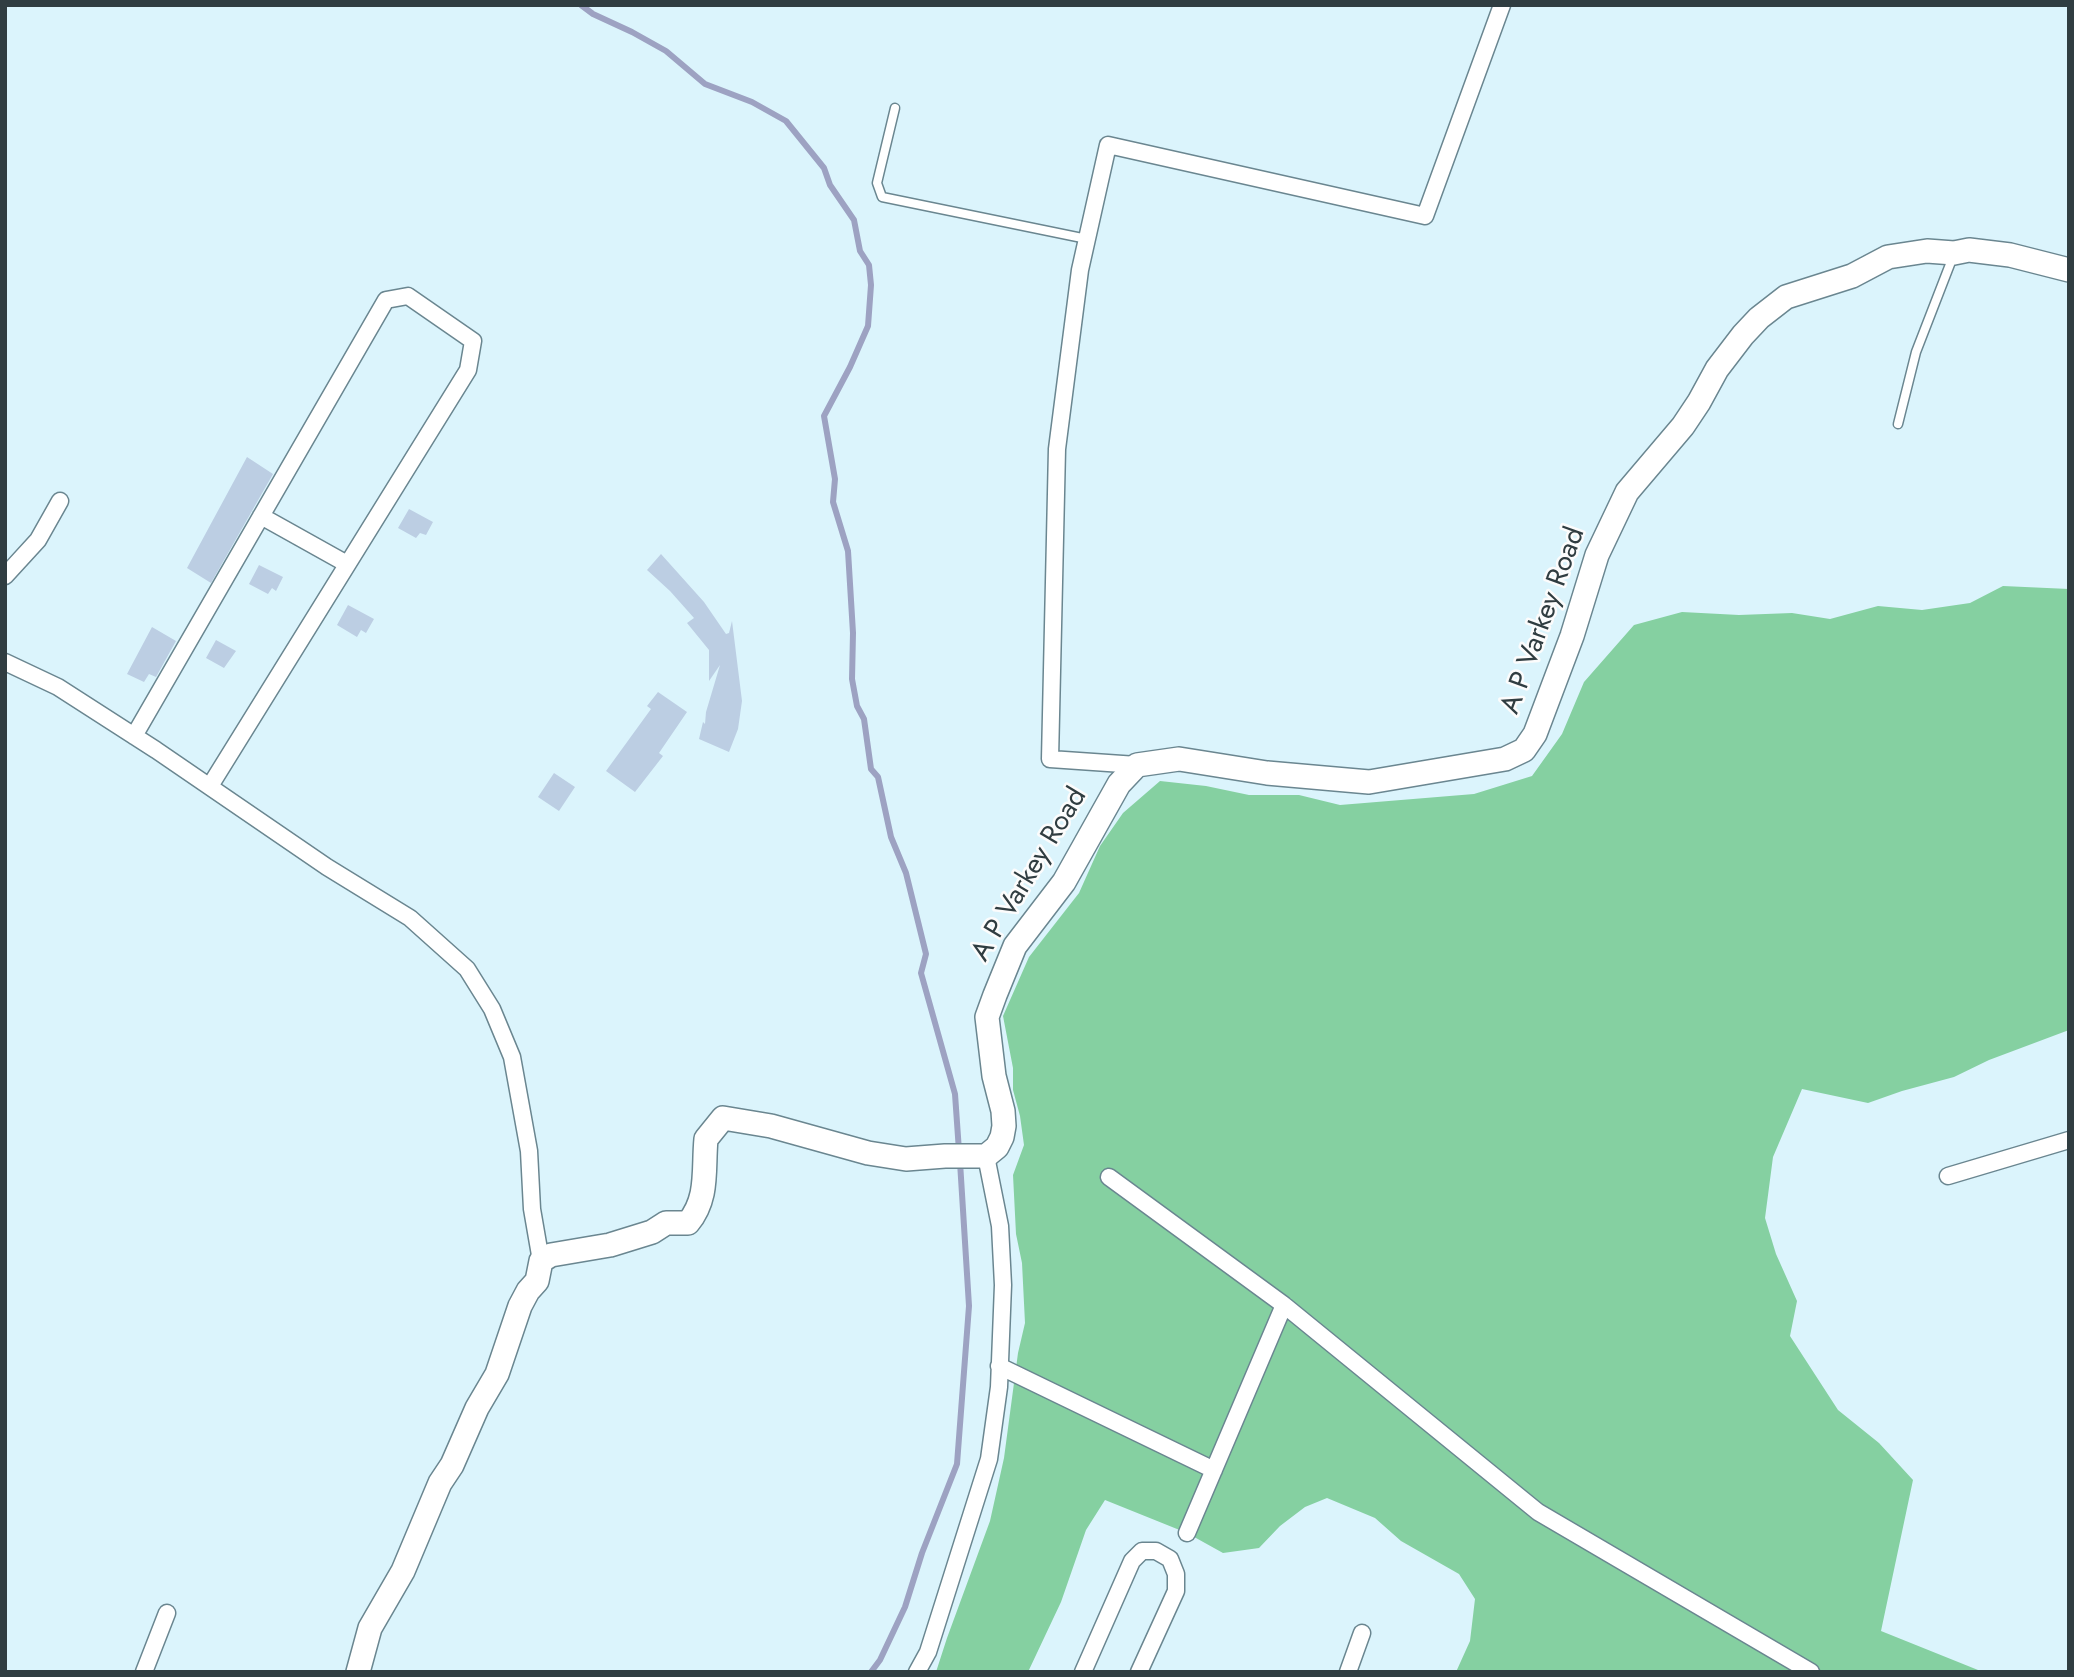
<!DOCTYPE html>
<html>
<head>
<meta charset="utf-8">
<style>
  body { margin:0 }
  #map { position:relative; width:2074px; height:1677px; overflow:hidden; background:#dbf4fc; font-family:Jost,sans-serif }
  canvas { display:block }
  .frame { position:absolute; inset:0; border:7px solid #303d41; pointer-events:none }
</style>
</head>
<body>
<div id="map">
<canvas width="2074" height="1677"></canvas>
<div class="frame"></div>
</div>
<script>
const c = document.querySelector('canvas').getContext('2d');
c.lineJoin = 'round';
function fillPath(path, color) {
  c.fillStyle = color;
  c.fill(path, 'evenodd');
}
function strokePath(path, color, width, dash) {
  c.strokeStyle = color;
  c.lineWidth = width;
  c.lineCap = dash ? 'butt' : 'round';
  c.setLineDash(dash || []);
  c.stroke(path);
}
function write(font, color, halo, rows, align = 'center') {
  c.font = font + ' Jost,sans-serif';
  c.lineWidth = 5;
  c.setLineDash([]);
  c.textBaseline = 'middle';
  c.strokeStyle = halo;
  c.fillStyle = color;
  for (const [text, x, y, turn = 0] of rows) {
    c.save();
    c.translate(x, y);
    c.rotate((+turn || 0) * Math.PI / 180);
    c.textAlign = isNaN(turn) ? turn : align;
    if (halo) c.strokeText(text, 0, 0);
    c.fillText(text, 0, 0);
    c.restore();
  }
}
fillPath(new Path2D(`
  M2003 586 2069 589V1030L1989 1060 1954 1077 1902 1091 1868 1103 1802 1089 1773 1157 1765 1218 1776 1254 1797 1301 1790 1336 1838 1410 1879 1443 1913 1480 1881 1631 1983 1672H1456L1470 1641 1475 1599 1459 1574 1401 1541 1375 1518 1327 1498 1305 1507 1280 1526 1259 1548 1223 1553 1187 1533 1105 1500 1086 1530 1061 1602 1028 1672H936L947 1638 990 1521 1004 1458 1018 1353 1025 1323 1022 1263 1016 1234 1013 1175 1024 1145 1020 1116 1013 1090V1068L1003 1016 1029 957 1079 893 1100 846 1123 813 1160 781 1206 786 1249 795H1299L1340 805 1474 794 1532 776 1562 734 1584 682 1634 625 1682 612 1739 615 1792 613 1830 619 1878 606 1922 610 1970 603Z`), '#85d0a1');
strokePath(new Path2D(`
  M581 5 593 14 632 32 666 51 705 84 752 102 786 121 824 168 830 185 854 220 860 251 869 265 871 285 868 326 850 367 824 416 835 479 833 502 848 551 853 633 852 679 857 706 864 719 871 769 878 777 891 837 906 873 926 954 921 973 955 1094 959 1151
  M871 1672 880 1660 905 1607 922 1553 957 1464 969 1306 960 1162`), '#9da2c2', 6);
fillPath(new Path2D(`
  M247 457 273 474 211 583 187 568Z
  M409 509 433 522 426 535 420 533 416 538 398 528Z
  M661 554 704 602 726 634 729 633 732 621 742 701 738 729 729 752 699 739 703 722 705 724 706 712 720 665 709 681V650L687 623 694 618 670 591 647 570Z
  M259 565 283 577 276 591 272 588 268 594 249 584Z
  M348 605 374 619 366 633 361 630 357 637 337 625Z
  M152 627 176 641 156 677 149 674 144 682 127 674Z
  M216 640 236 651 224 668 206 658Z
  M658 692 687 712 659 753 663 756 635 792 606 771 651 709 647 706Z
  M554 773 575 787 559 811 538 797Z`), '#bccee3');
const lane = new Path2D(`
  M895 108 877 183 882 197 1087 239
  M1898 424 1916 352 1954 254`);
const street = new Path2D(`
  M261 516 347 564
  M5 576 38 540 60 501
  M5 662 58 687 156 750 327 867 410 918 467 969 492 1009 512 1057 529 1151 532 1209 541 1261
  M134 736 386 300 408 296 473 341 468 370 210 786
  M1137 765 1050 759 1057 449 1080 270 1108 145 1425 216 1502 5
  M1948 1176 2069 1140
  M1109 1177 1284 1305 1538 1512 1811 1672
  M999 1366 1214 1470
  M1187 1533 1284 1305
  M144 1672 167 1613
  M917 1672 928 1652 989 1459 999 1387 1003 1285 1000 1226 986 1156
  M1083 1672 1132 1561 1142 1551H1156L1170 1559 1176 1574V1591L1139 1672
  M1348 1672 1362 1633`);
const secondary = new Path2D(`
  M358 1672 370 1628 403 1571 440 1483 452 1465 477 1408 497 1374 520 1306 528 1291 537 1281 541 1261 551 1255 610 1245 652 1232 666 1223H688C709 1198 703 1169 706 1139L723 1118 771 1126 868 1153 906 1159 945 1156H986L997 1147 1002 1137 1004 1126 1003 1111 994 1076 987 1017 995 995 1015 946 1064 882 1119 784 1137 765 1179 759 1267 773 1369 782 1505 759 1524 750 1535 734 1572 636 1597 555 1627 492 1683 426 1699 402 1717 369 1743 335 1759 318 1786 297 1852 276 1888 257 1927 251 1954 253 1969 250 2010 255 2069 270`);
strokePath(lane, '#6a8690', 11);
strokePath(street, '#6a8690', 19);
strokePath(secondary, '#6a8690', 26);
strokePath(lane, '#fff', 8);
strokePath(street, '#fff', 16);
strokePath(secondary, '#fff', 23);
write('28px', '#303d41', '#fcfcfc', [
  ["A P Varkey Road",1544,621,-70],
  ["A P Varkey Road",1030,875,-59]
]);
</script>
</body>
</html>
